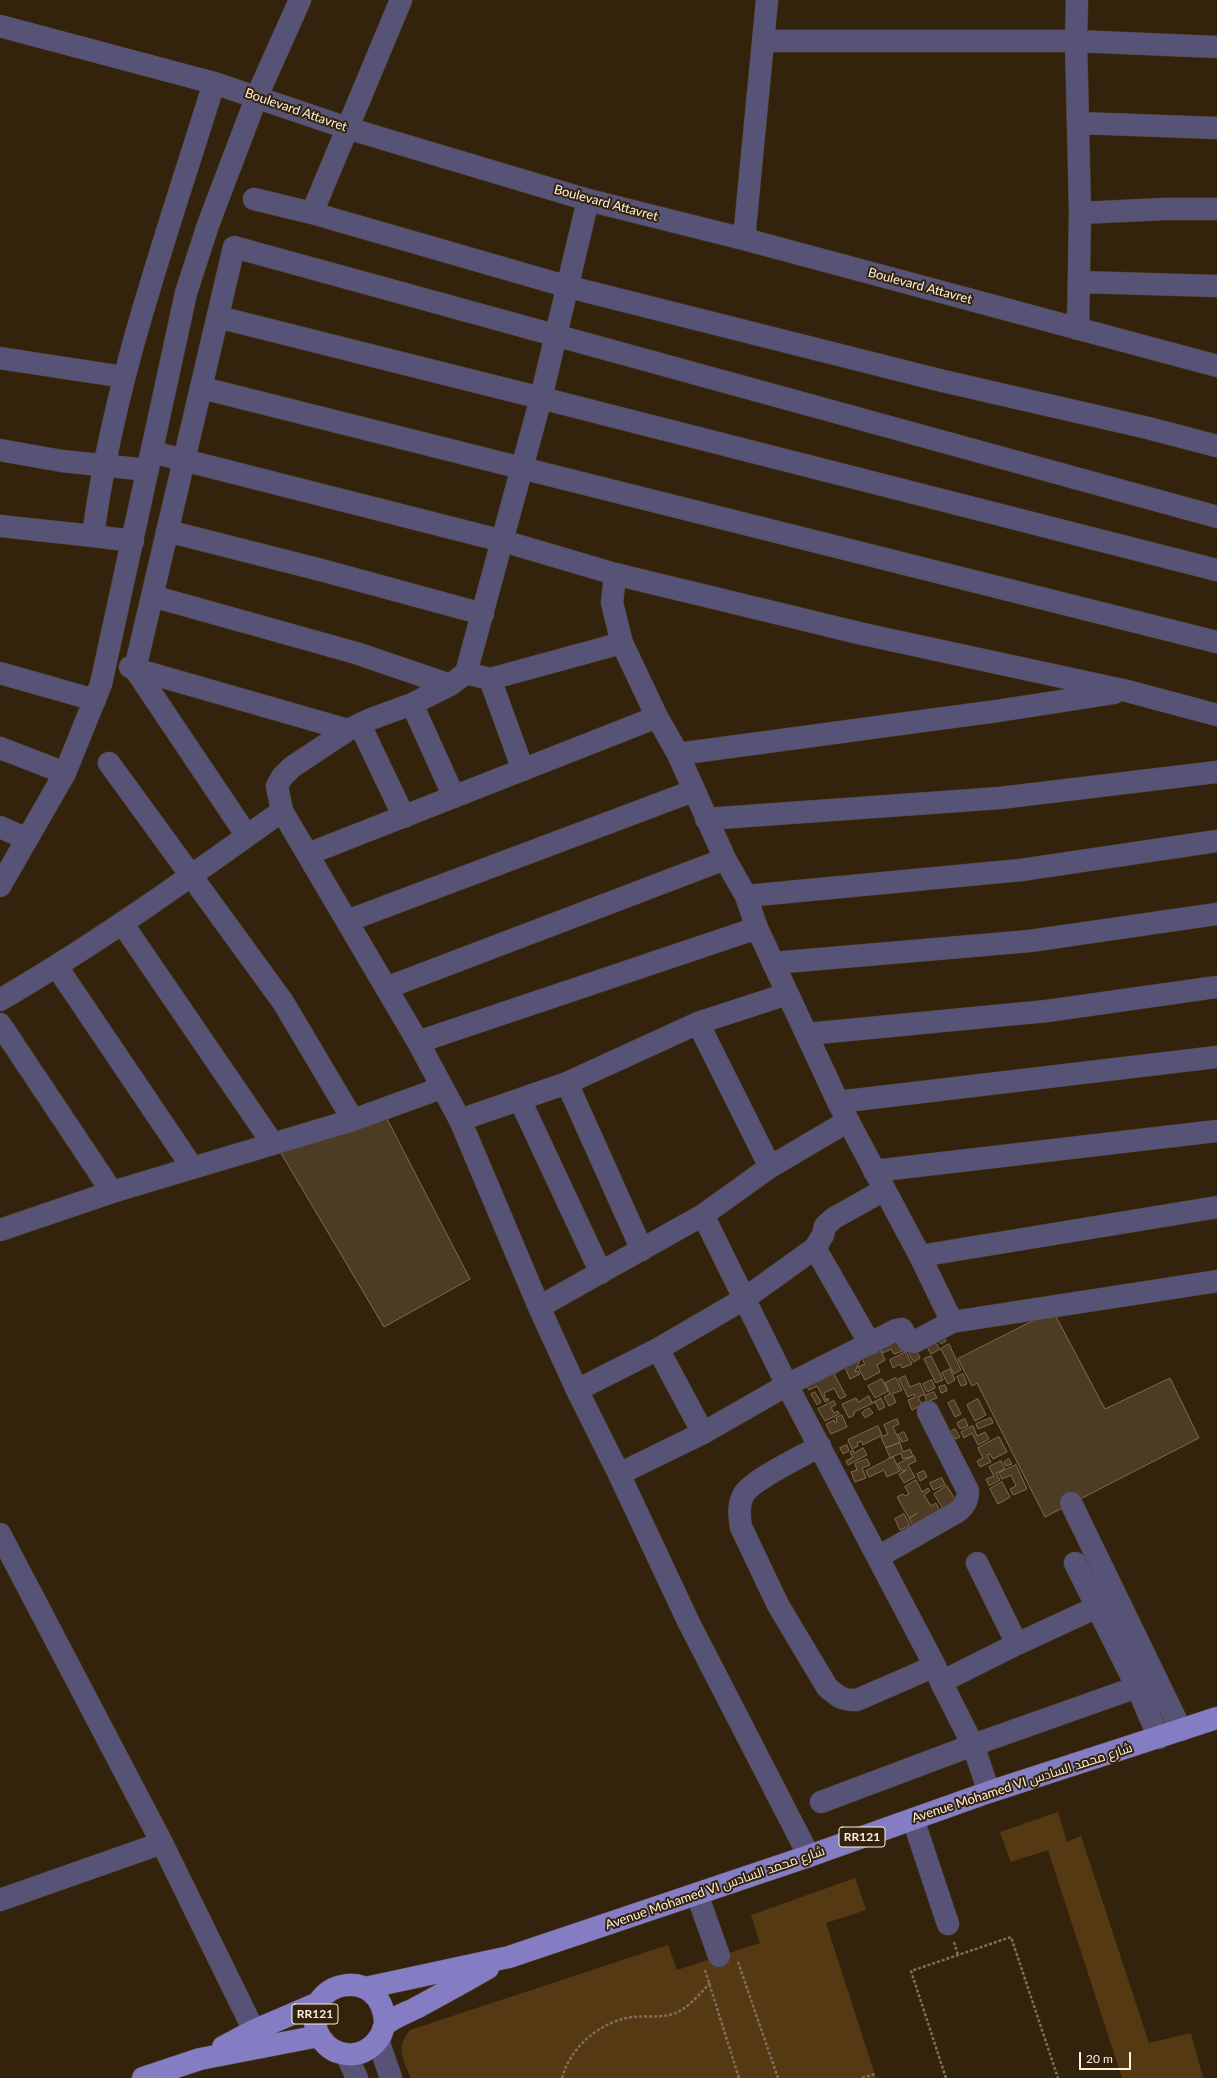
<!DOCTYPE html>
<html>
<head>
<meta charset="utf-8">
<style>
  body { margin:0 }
  #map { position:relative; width:1217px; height:2078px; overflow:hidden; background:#34230c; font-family:Lato,sans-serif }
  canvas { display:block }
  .scale { position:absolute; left:1079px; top:2052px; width:52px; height:18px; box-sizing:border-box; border:2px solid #fdf1e4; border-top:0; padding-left:5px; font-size:12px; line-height:14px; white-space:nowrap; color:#fdf1e4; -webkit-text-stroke:3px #34230c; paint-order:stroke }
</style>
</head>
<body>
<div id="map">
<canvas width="1217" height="2078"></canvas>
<div class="scale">20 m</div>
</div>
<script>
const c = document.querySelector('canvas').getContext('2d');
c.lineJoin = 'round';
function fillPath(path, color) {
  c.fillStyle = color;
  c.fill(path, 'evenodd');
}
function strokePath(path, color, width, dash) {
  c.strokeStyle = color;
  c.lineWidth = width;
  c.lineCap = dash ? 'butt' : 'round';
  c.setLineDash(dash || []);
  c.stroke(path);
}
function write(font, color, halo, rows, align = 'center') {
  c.font = font + ' Lato,Cairo,sans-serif';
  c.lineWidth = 4;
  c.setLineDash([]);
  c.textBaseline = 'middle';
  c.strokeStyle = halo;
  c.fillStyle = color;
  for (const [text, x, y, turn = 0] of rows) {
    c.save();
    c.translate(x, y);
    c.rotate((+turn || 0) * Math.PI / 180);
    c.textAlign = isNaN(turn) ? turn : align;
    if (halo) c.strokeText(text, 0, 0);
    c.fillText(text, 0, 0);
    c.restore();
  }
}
fillPath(new Path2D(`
  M1058 1812 1067 1842 1081 1836 1149 2043 1191 2033 1203 2078H1122L1048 1850 1011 1862 1000 1832Z
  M855 1878 866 1910 826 1923 876 2078H411C403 2059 395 2048 410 2030L668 1945 677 1970 760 1943 751 1915Z`), '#553913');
const building = new Path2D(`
  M385 1115 470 1279 384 1327 278 1148Z
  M1053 1311 1105 1409 1170 1378 1199 1438 1045 1517 977 1383 972 1386 958 1359Z
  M940 1331 946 1341 941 1344 939 1341 935 1342 940 1349 931 1354 925 1343Z
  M906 1338 911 1348 894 1354 891 1349 883 1353 878 1342Z
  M949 1344 961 1370 954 1374 941 1349Z
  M880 1350 885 1360 877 1365 880 1372 865 1380 858 1367 865 1364 858 1352Z
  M916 1350 920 1358 914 1362 909 1354Z
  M906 1352 912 1364 902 1368 900 1364 893 1368 890 1360Z
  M857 1354 860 1360 855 1372 858 1371 860 1374 850 1379 845 1367Z
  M931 1356 943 1380 936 1383 924 1359Z
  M834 1365 838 1372 834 1374 846 1396 840 1399 834 1388 824 1393 826 1400 828 1398 829 1400 825 1402 817 1386 809 1390 804 1381Z
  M950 1369 955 1380 948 1384 942 1373Z
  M963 1374 967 1384 961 1386 957 1377Z
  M905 1376 910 1387 920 1383 925 1394 918 1397 922 1405 912 1410 908 1400 915 1397 914 1394 908 1397 899 1379Z
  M896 1378 902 1390 892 1394 896 1402 889 1406 884 1397 890 1394 885 1383Z
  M882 1379 888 1391 875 1398 868 1386Z
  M932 1380 935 1388 927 1392 923 1384Z
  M945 1385 947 1391 941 1393 939 1387Z
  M815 1392 821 1402 817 1405 811 1394Z
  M934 1392 937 1398 927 1402 925 1396Z
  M869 1396 872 1403 881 1398 885 1407 879 1410 875 1402 854 1412V1415L849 1418 842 1404 856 1398 858 1402Z
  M978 1399 986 1415 975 1421 967 1405Z
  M954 1400 961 1414 955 1417 948 1403Z
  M834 1401 836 1405 831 1407 834 1413 838 1411 839 1414 825 1421 818 1409Z
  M869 1408 873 1413 865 1418 862 1413Z
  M842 1415 847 1427 831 1434 826 1424 834 1420 835 1423 837 1422 836 1418Z
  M991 1418 993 1423 978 1429 976 1424Z
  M897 1419 899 1424 893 1427 900 1442 886 1448 881 1437 888 1434 884 1425Z
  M965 1419 968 1426 960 1429 957 1423Z
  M878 1426 882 1435 863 1445 861 1441 857 1443 858 1446 852 1449 848 1440Z
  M973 1426 977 1436 985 1432 989 1439 978 1445 972 1433 964 1438 961 1432Z
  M955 1429 960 1437 955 1439 950 1432Z
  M904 1432 908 1440 902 1442 898 1435Z
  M999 1437 1007 1452 993 1459 990 1454 987 1455 991 1462 980 1467 977 1461 983 1458 978 1448Z
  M900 1443 903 1452 910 1449 913 1456 903 1459 901 1453 890 1458 886 1448Z
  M847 1445 849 1451 843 1454 840 1448Z
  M863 1448 867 1455 848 1465 846 1461 853 1457 850 1452 853 1450 854 1453Z
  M914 1456 916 1461 908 1465 915 1477 904 1483 899 1474 907 1470 902 1471 898 1464Z
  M893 1457 900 1471 887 1477 884 1470 869 1477 866 1471Z
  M867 1459 870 1465 862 1468 866 1478 855 1482 851 1472 857 1470 855 1464Z
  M1009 1459 1012 1464 1006 1466 1004 1462Z
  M1001 1461 1005 1469 996 1473 1000 1480 989 1486 986 1479 994 1476 989 1467Z
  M1016 1465 1027 1489 1013 1495 1010 1489 1016 1486 1011 1475 1002 1479 999 1473Z
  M924 1471 927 1477 920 1481 917 1474Z
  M942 1478 945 1485 933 1490 930 1483Z
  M916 1480 922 1492 928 1488 930 1491 924 1495 931 1506 936 1503 940 1511 914 1527 909 1519 917 1513 909 1518 897 1497 903 1494 905 1496 909 1494 905 1487Z
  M1002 1482 1010 1497 998 1504 990 1489Z
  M947 1486 956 1501 943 1509 934 1494Z
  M904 1514 910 1525 900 1530 895 1519Z`);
fillPath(building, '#4e3b24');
strokePath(building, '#806b53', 1);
const minor = new Path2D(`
  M1077 0 1076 41 1080 213 1078 329
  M0 26 214 83 347 128 588 200 744 239 1217 366
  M763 41H1076L1217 47
  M1079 123 1217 128
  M254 199 312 213 569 287 943 381 1148 428 1217 446
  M588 200 541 398 466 673 450 685 412 704 371 719 348 730 292 767 282 777 277 786 282 811 418 1042 460 1120 539 1307 577 1390 619 1474 689 1623 809 1856
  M312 213 401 0
  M1080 213 1165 209H1217
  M744 239 767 0
  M1079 282 1217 286
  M218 317 541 398 1217 570
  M0 358 124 377
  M202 388 1217 642
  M0 450 62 461 148 470
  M152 452 503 541 615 574 863 634 1127 691 1217 715
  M0 526 93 536C113 381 168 232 214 83
  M167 531 321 570 483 614
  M93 536 133 541
  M615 574 612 603 622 643 657 717 678 754 725 859 746 896 757 928 838 1102 920 1256 952 1322
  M152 596 356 653 450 685
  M130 667 135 669 247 836
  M0 673 95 700
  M466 673 490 679 622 643
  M490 679 523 770
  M412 704 454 797
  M360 725 404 817
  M348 730 135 669 234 247 1217 517
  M0 748 65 773
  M678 754 997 711 1114 693
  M109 763 283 1002 353 1120
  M706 819 1000 798 1217 772
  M0 827 27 839
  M308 854 657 717
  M0 886 65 773 101 684 186 293 208 225 257 96 300 0
  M746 896 1021 870 1217 841
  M347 921 693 791
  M122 923 273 1144
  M773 963 1030 941 1217 914
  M57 967 192 1167
  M386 988 725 859
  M0 1000C98 943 190 877 282 811
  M698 1023 770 1167
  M0 1024 112 1192
  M807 1034 1047 1011 1217 987
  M418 1042 757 928
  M567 1083 642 1250
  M520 1100 601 1273
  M838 1102 1217 1057
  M460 1120 567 1083 698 1023 787 994
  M874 1171 1217 1131
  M703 1215 787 1385 935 1666 941 1682 973 1745 989 1792
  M0 1230 112 1192 353 1120 441 1088
  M815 1248 870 1344
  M920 1256 1217 1207
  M539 1307 703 1215 770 1167 848 1121
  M658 1349 703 1433
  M577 1390 658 1349 744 1299 815 1248 823 1235 825 1226 834 1218 884 1190
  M820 1446C804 1455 752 1480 744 1494 738 1504 739 1515 741 1527L778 1605 827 1687C837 1696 843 1701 857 1700L935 1666
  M619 1474 703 1433 787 1385 896 1330 902 1329 908 1341 914 1342 952 1322 1217 1281
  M1071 1503 1181 1730
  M0 1534 162 1843 262 2047
  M878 1557 957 1512C964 1507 968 1501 968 1491L928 1412
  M977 1563 1017 1644
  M1075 1563 1137 1687 1159 1738
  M941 1682 1017 1644 1097 1607
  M821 1802 973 1745 1137 1687
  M913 1819 948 1924
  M697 1894 719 1956
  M0 1900 162 1843
  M378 2040 391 2078
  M346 2054 357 2078`);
const major = new Path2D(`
  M365 1988 509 1957 809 1856 989 1792 1217 1718
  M385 2024C383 1962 300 1981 317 2031 321 2041 330 2051 341 2053 358 2058 373 2049 381 2035 383 2031 383 2026 386 2024 394 2017 406 2013 416 2008 440 1995 464 1982 488 1968
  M223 2047 255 2030 318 2003
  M143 2078 200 2059 319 2036`);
strokePath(minor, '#50402a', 23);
strokePath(major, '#50402a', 23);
strokePath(new Path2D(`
  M954 1942 958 1955
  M738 1962 778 2078
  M705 1970 739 2078
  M562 2078C570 2048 597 2025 626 2018 640 2015 655 2018 669 2015 685 2012 699 1995 710 1983
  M862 2078 875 2074
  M946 2078 911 1971 1011 1937 1058 2078`), '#7e6f5c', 2.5, [3, 2]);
strokePath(minor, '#565376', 22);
strokePath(major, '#857dc4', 22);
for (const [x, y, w] of [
  [862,1837,46],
  [315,2014,46]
]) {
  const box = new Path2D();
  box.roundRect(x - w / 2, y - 10, w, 20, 3);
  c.fillStyle = '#34230c';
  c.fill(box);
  strokePath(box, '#fdf1e4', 1);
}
write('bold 12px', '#fdf1e4', null, [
  ["RR121",862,1837],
  ["RR121",315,2014]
]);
write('13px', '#fdf1e4', '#34230c', [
  ["Boulevard Attavret",296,110,19],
  ["Boulevard Attavret",606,203,15],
  ["Boulevard Attavret",920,286,15],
  ["Avenue Mohamed VI شارع محمد السادس",1022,1783,-18],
  ["Avenue Mohamed VI شارع محمد السادس",715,1888,-19]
]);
</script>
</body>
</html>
